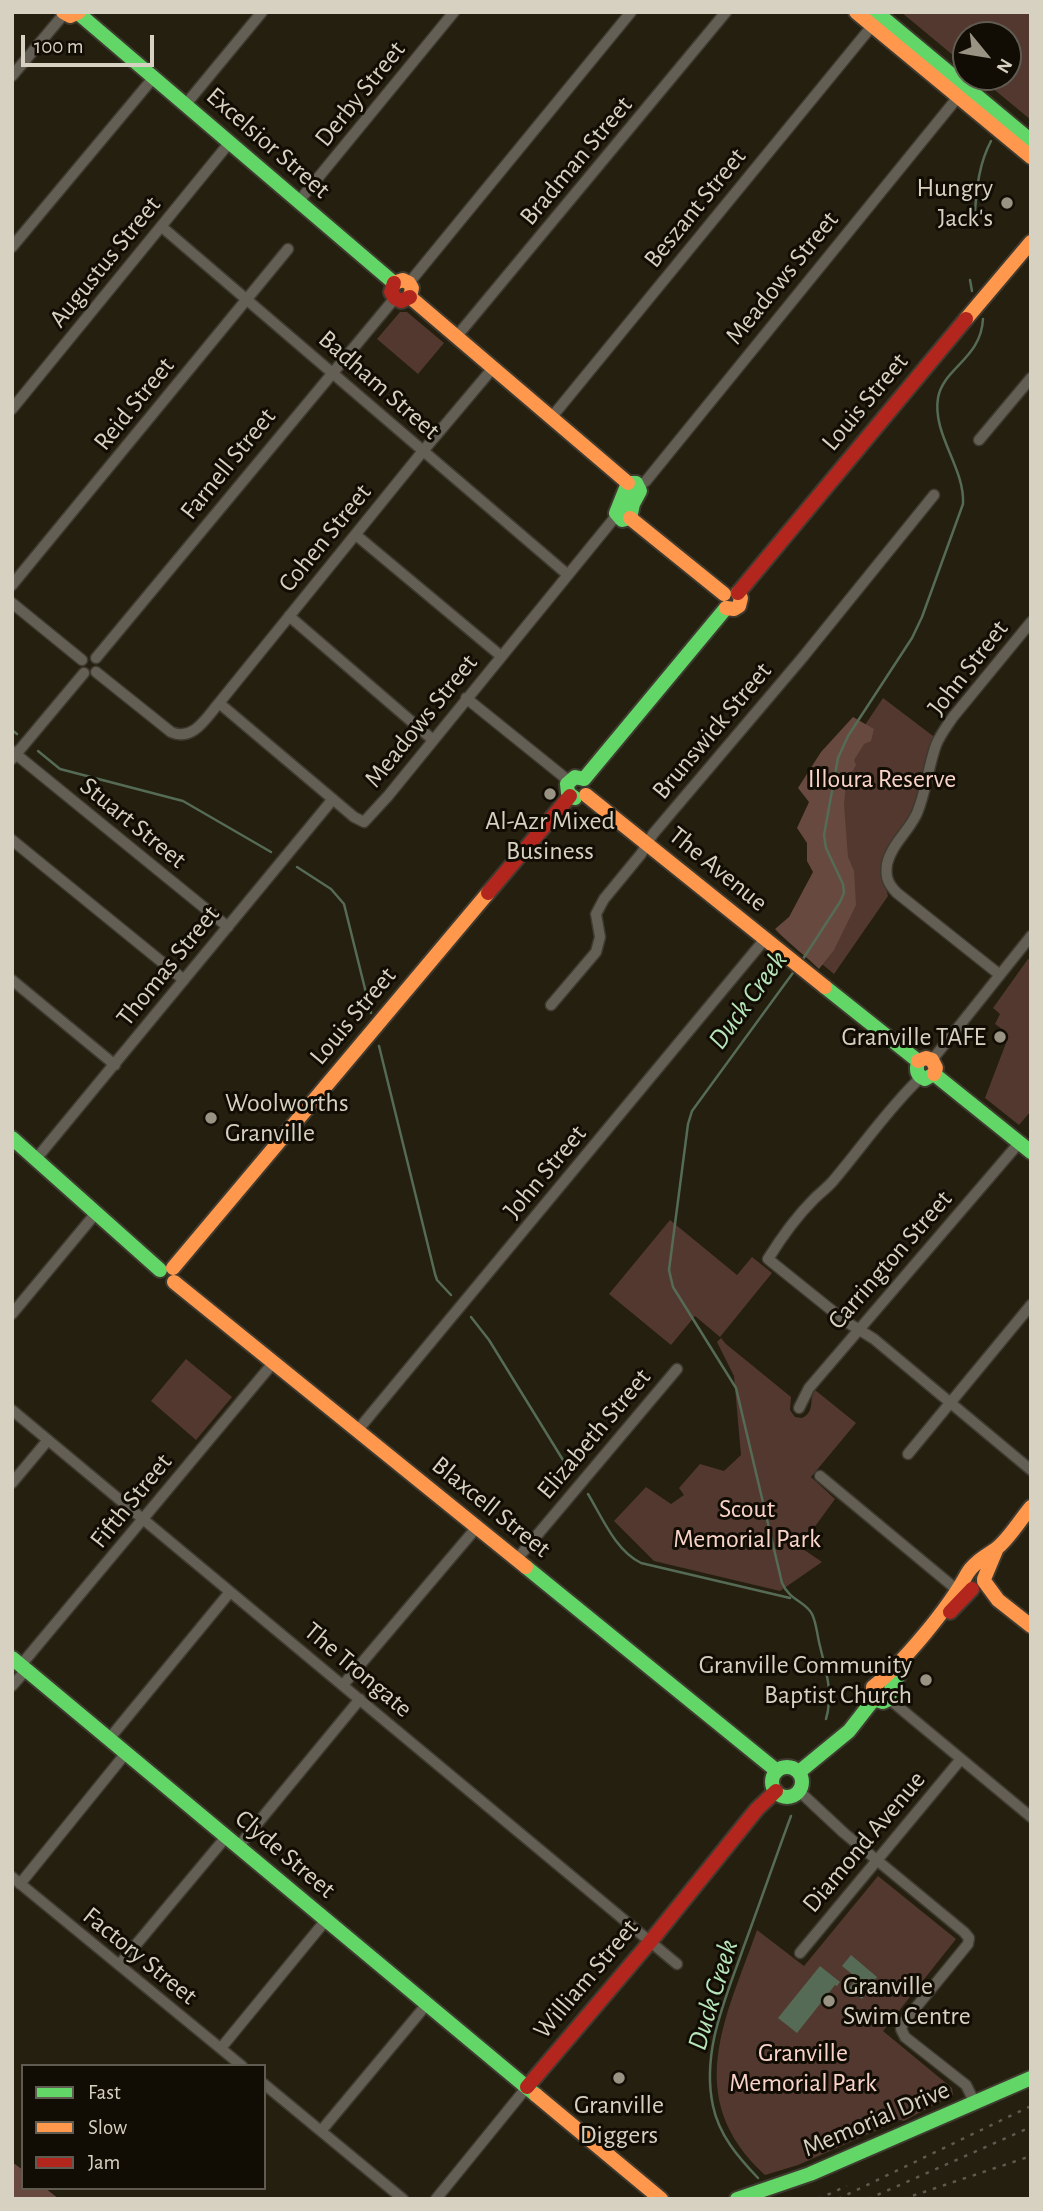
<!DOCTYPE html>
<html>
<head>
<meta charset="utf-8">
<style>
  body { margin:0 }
  #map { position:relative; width:1043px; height:2211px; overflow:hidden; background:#251f10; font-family:"Alegreya Sans",sans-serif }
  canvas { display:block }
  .frame { position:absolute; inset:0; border:14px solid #d7d1c1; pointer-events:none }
  .legend { position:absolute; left:21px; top:2064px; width:245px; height:126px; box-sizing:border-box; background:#110d04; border:2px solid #605b50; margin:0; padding:9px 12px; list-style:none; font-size:21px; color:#d7d1c1 }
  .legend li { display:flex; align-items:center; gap:14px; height:35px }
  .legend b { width:35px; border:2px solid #605b50 }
  .north { position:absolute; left:952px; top:21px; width:70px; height:70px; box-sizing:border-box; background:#110d04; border:2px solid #605b50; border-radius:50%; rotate:120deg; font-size:19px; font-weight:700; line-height:28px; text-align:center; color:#d7d1c1 }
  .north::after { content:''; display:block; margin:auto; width:24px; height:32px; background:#999383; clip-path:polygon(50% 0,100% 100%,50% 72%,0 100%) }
  .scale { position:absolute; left:21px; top:35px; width:133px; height:32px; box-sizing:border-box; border:4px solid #d7d1c1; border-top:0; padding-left:9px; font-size:21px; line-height:24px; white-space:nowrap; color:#d7d1c1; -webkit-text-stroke:5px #110d04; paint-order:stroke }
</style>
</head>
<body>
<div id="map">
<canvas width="1043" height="2211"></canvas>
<div class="frame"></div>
<ul class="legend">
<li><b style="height:9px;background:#63d668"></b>Fast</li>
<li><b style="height:9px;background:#ff974d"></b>Slow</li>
<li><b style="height:9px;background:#b3261e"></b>Jam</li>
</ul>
<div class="north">N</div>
<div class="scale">100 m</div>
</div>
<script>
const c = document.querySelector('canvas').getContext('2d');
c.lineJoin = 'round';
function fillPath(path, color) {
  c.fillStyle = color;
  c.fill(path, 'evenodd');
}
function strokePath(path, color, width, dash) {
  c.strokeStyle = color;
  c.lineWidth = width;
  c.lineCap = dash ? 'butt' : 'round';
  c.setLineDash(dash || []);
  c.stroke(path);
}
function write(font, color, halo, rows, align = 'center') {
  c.font = font + ' "Alegreya Sans",sans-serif';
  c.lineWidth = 6;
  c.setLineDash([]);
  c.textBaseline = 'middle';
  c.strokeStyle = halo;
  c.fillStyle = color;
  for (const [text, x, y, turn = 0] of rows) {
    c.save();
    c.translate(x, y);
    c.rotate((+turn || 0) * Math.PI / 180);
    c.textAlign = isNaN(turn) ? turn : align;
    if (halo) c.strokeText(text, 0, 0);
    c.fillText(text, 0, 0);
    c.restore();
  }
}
fillPath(new Path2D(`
  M901 12H1031V120L979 77H1008V35H966V66Z
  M400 312H407L444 343 418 374 377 339Z
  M883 698 937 739 914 812 883 877 888 896 834 974 812 956 835 810 857 737Z
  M1028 959 1031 961V1111L1019 1125 985 1098 1006 1043V1032L995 1024 1000 1014 993 1008Z
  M670 1220 737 1275 752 1257 772 1273 720 1337 695 1316 671 1345 609 1294Z
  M721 1338 726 1344 791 1397 790 1410 795 1417 802 1418C816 1411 808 1400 815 1390L856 1423 811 1477 835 1499 800 1547 822 1562 780 1591 654 1561 614 1521 646 1487 671 1504 684 1495 679 1488 700 1464 724 1471 741 1455 734 1376 717 1342Z
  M186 1359 232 1397 196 1440 151 1401Z
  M878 1876 956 1939 883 2031 952 2088 953 2095 904 2121 900 2120 798 2165 765 2175C681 2098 726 2018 757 1930L804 1966Z`), '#53382f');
fillPath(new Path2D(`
  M853 717 874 729 871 741 864 744 854 760 856 765 846 782 844 805 848 857 854 871 856 905 834 950 819 969C805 955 789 944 775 929L789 917 813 872 807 861V843L797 828 809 802 798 788 821 752Z
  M12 2162 23 2170V2188H45L59 2199H12Z`), '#674940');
fillPath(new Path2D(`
  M851 1955 877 1977 862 1999 849 1988 857 1978 842 1966Z
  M820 1966 840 1982 837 1986 835 1985 797 2033 778 2018Z`), '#556b55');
strokePath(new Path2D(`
  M975 211C977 186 979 164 991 141
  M970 280 972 291
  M12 730 17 734
  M38 751 60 769 183 801 271 852
  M297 867 331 889 344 904 371 1013
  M801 962 840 902 844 893 843 884 826 848 824 835 838 758 848 736 912 638 922 617 963 504C965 468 932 434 938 398 943 368 981 359 983 319
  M795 970 692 1111 688 1124 669 1270 673 1287 736 1388 782 1583C790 1601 805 1601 812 1614 816 1622 817 1633 819 1642 825 1668 834 1692 826 1719
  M379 1046 435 1274 437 1280 451 1295
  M471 1317 489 1340 571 1473
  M588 1494C602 1517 615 1550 641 1563L790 1598
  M758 2178C738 2157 719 2135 713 2106 701 2051 726 1998 744 1946 760 1903 775 1859 791 1816`), '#556b55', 2.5);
const street = new Path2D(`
  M12 76 64 14
  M186 104 262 12
  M299 201 454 12
  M162 227 568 575
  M12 247 154 77
  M409 283 631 12
  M457 336 726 12
  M12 409 230 142
  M551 418 872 26
  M979 440 1031 378
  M639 486 646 481 958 97
  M356 535 501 656
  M12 585 288 249
  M12 603 82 660
  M289 616 433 740
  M96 658 395 298
  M96 672 171 732C193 742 206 718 219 703L423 451 493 368
  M466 698 569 781
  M219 703 354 817 364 822 388 796 616 516
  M12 751 228 927
  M12 759 84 673
  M12 840 184 980
  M1000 975 897 893C888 884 885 877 887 864 891 845 909 831 917 813 926 792 928 767 936 745 940 735 947 726 953 717L1031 622
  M12 980 115 1065
  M551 1005 596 952 600 937 596 914 604 899 641 854 653 834 803 657 934 495
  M932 1060 1031 936
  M919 1076 916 1082C885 1113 861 1148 833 1181 827 1188 820 1193 814 1199 796 1217 781 1238 768 1259L845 1321 874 1339 1031 1470
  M36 1159 333 799
  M12 1314 96 1213
  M799 1408 809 1388 1019 1143
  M12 1410 677 1964
  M357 1431 765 939
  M908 1454 1031 1305
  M820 1476 956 1589
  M12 1483 48 1440
  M517 1559 677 1369
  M21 1665 273 1363
  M343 1685 477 1527
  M12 1686 26 1670
  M889 1699 1031 1817
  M109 1739 230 1592
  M799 1791 844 1833 964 1932 969 1938 968 1944 904 2022 901 2029 905 2037 966 2085 975 2103
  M238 1847 360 1699
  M12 1877 242 2066
  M20 1884 126 1753
  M800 1953 961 1759
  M119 1965 226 1837
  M221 2048 326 1920
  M264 2084 403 2199
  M321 2131 427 2004
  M436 2199 527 2087`);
const fast = new Path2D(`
  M876 12 1031 141
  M78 13 394 283
  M628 483 616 513 622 520 630 518
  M628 483H636L640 491 633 504 630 518
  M584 779 726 608
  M575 798 568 793 567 784 575 777 584 779
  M825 987 918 1061
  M918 1061C916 1070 916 1075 925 1079L934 1074
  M934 1074 1031 1152
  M12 1138 160 1270
  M526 1567 777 1771
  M12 1658 536 2095
  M874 1699 883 1702 889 1699 892 1685 902 1671
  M772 1782a15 15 0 1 1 30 0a15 15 0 1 1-30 0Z
  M799 1772 849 1731 874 1699
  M737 2199 810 2174 1031 2078`);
const slow = new Path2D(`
  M63 12 70 16 79 12
  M856 12 1031 157
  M394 283 403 280 409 283 412 288 410 297
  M410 297 628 483
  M966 319 1031 242
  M630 518 724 594
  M726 608 734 609 739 606 741 598 738 593
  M586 795 825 987
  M918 1061 926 1058 932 1060 936 1068 934 1074
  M173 1268 488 893
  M174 1282 526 1567
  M984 1579 997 1548
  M984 1581 998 1600 1031 1626
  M874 1699 873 1687C904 1662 948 1609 967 1574 973 1563 986 1556 996 1549 1009 1539 1020 1520 1031 1507
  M536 2095 661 2199`);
const jam = new Path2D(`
  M394 283 391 292 395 298 401 301 410 297
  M738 593 966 319
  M488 893 570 796
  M950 1612 972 1589
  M527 2087 650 1942 757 1809 776 1791`);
strokePath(street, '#3e3a2f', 13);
strokePath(fast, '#3e3a2f', 18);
strokePath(slow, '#3e3a2f', 18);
strokePath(jam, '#3e3a2f', 18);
strokePath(street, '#635f55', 10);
strokePath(fast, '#63d668', 14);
strokePath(slow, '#ff974d', 14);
strokePath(jam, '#b3261e', 14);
strokePath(new Path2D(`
  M818 2199 847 2186
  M838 2199 1031 2106
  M868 2199 1031 2127
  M903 2199 1031 2156`), '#5f5a50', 2.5, [3.5, 7]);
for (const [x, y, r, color] of [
  [1007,203,7,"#999383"],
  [550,794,7,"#999383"],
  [1000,1037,7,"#999383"],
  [211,1118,7,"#999383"],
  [926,1680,7,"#999383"],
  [829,2001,7,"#999383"],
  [619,2078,7,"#999383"]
]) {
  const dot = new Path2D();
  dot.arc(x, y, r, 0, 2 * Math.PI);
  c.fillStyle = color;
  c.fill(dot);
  strokePath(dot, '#110d04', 2.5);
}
write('26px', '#d7d1c1', '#110d04', [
  ["Derby Street",360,94,-51],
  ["Excelsior Street",268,143,41],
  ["Bradman Street",576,161,-50],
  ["Beszant Street",695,208,-51],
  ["Augustus Street",105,262,-51],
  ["Meadows Street",782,278,-51],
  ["Badham Street",379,385,41],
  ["Louis Street",865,402,-50],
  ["Reid Street",134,404,-51],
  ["Farnell Street",228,464,-51],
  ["Cohen Street",325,538,-51],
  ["John Street",968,668,-52],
  ["Meadows Street",421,721,-51],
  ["Brunswick Street",712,731,-50],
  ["Stuart Street",133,823,39],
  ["The Avenue",718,869,39],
  ["Thomas Street",168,966,-51],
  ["Louis Street",353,1016,-50],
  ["John Street",545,1172,-50],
  ["Carrington Street",890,1260,-49],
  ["Elizabeth Street",594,1434,-50],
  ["Fifth Street",131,1501,-51],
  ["Blaxcell Street",491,1507,39],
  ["The Trongate",358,1670,40],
  ["Diamond Avenue",864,1842,-50],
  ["Clyde Street",285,1854,40],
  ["Factory Street",140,1956,39],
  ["William Street",586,1979,-50],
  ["Memorial Drive",876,2119,-23]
]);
write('26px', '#d7d1c1', '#110d04', [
  ["Hungry",993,188],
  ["Jack's",993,218],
  ["Al-Azr Mixed",550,821,"center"],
  ["Business",550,851,"center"],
  ["Granville TAFE",986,1037],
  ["Woolworths",225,1103,"left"],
  ["Granville",225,1133,"left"],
  ["Granville Community",912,1665],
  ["Baptist Church",912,1695],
  ["Granville",843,1986,"left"],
  ["Swim Centre",843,2016,"left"],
  ["Granville",619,2105,"center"],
  ["Diggers",619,2135,"center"]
], 'right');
write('26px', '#fad3c9', '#110d04', [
  ["Illoura Reserve",882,779],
  ["Scout",747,1509],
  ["Memorial Park",747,1539],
  ["Granville",803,2053],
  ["Memorial Park",803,2083]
]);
write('italic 28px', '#b6e5b9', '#110d04', [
  ["Duck Creek",748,1000,-54],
  ["Duck Creek",713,1995,-73]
]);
</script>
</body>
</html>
